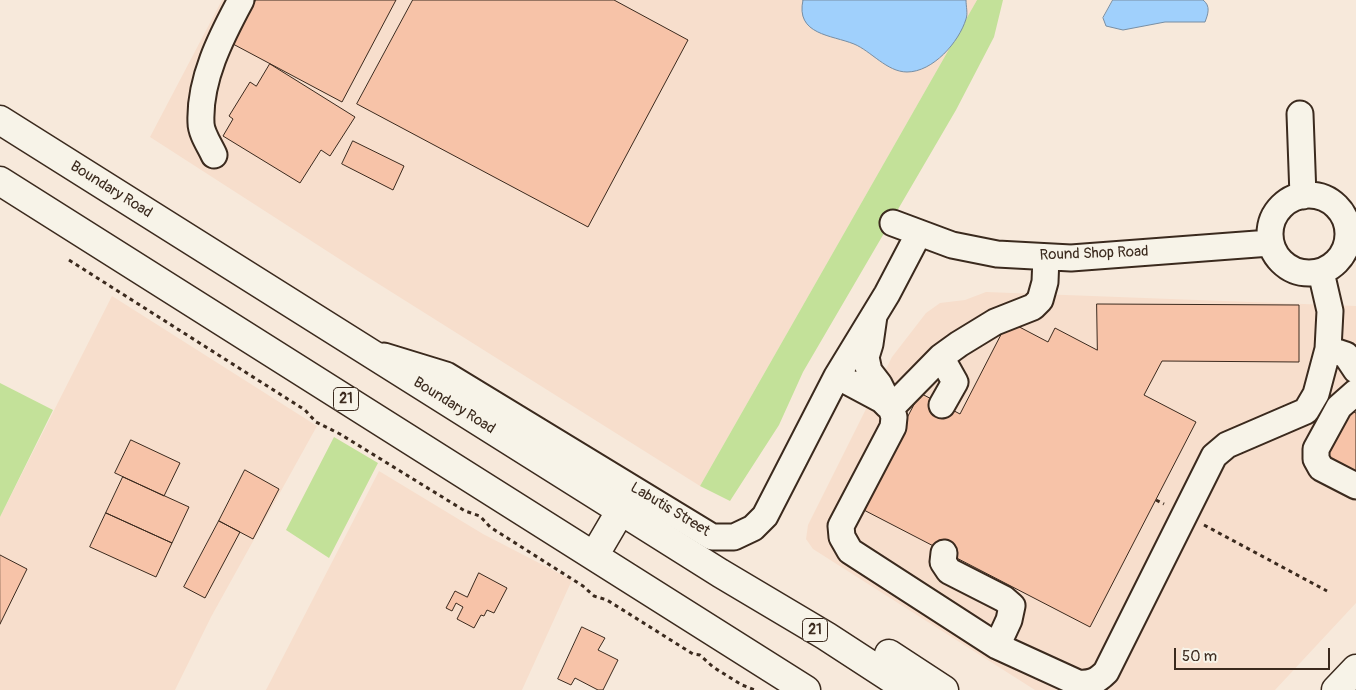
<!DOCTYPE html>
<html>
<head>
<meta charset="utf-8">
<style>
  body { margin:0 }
  #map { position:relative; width:1356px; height:690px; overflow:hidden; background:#f7e9db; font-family:Pangolin,sans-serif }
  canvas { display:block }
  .scale { position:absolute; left:1174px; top:648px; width:156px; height:22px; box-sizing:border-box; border:2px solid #3b2a1e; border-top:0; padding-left:6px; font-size:15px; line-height:18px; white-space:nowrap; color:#3b2a1e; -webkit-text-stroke:4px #f7f3e8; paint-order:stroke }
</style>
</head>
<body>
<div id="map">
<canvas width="1356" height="690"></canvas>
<div class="scale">50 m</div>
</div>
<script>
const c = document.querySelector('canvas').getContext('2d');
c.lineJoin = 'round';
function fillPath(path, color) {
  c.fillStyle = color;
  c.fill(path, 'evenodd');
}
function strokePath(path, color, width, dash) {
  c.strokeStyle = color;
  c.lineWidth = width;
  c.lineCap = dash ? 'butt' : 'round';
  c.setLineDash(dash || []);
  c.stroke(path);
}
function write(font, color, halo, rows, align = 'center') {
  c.font = font + ' Pangolin,sans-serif';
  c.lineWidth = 4;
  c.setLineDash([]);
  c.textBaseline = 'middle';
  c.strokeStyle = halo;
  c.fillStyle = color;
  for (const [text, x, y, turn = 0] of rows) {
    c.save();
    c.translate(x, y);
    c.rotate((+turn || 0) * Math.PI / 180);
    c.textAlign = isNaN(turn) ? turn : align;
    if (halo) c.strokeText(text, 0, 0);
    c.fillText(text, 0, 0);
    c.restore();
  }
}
fillPath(new Path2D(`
  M222 0H977L700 486 358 271 150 137Z
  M986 292 1356 306V603L1275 690H1035L813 549 806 539 808 525 892 357 926 313 940 303 965 300Z
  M112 296 317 426 211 617 175 690H0V517Z
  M379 471 483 534 572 580 522 690H266Z`), '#f7decc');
fillPath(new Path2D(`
  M977 0H1003L994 37 956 110 803 372 779 425 730 501 700 486Z
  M0 383 53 410 0 517Z
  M334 437 378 463 329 558 286 530Z`), '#c3e199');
const water = new Path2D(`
  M803 0H966C966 6 968 14 966 19 959 42 933 72 907 72 887 72 871 51 854 44 832 35 795 35 803 0Z
  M1113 0H1203C1211 6 1208 14 1205 22H1165L1123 30 1106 26 1103 18Z`);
fillPath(water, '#a0d0fc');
strokePath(water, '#788ea3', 1);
const building = new Path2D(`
  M256 0H396L342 102 233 44Z
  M413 0H614L688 40 588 227 357 104Z
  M270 64 355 117 330 156 321 150 300 183 223 136 233 119 229 116 250 82 256 86Z
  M353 141 404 166 393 190 342 164Z
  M1097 304 1299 305V362L1162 361 1144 395 1196 422 1090 627 860 508 920 393 960 414 1008 321 1048 342 1055 328 1097 350Z
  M1346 408 1356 413V474L1328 458 1324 448Z
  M131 440 180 463 164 496 115 473Z
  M245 470 279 489 253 539 219 521Z
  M123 477 189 507 172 543 106 513Z
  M106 513 172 543 156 577 90 547Z
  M219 521 240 532 205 598 184 587Z
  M0 555 27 569 0 624Z
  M479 573 507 588 494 613 487 610 484 616 481 615 474 628 457 619 463 607 456 603 452 611 446 608 455 591 467 597Z
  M582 627 605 638 598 650 618 660 603 690H598L575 678 571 685 558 679Z`);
fillPath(building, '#f7c3a8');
strokePath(building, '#3b2a1e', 1);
const minor = new Path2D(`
  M1300 114 1303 196
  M214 155C210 146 201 133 201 123 199 80 221 37 241 0
  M1270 234a39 39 0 1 1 78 0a39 39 0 1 1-78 0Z
  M893 223 952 245 997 254 1071 258 1270 243
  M874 316 870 344 866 357 869 371 879 384 891 408 894 417 893 427 841 526 842 537 850 551 997 646 1078 683C1091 684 1097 681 1106 672L1214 456 1227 445 1306 411 1316 394 1328 349 1330 311 1321 272
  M1328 349 1346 355 1356 370
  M384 356 446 375 712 537H734L753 528 765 516 837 376 887 294 919 233
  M941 357 955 382 942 405
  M837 376 882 400 888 406
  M1356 392 1339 407 1316 449V459L1321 468 1356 486
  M891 408 941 357 959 344 995 322 1033 307 1040 300 1045 282 1046 257
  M944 553 943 562 949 571 1004 599 1012 606 1009 620 997 646`);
const major = new Path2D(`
  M1336 690 1356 669`);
const highway = new Path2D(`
  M0 120 720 573 826 636 909 690
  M0 181 806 690
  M594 556 621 510
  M889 654 944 690`);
strokePath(minor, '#3b2a1e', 29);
strokePath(major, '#3b2a1e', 31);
strokePath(highway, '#3b2a1e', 31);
strokePath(new Path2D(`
  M69 260 305 410 316 422 340 434 465 511 480 516 490 527 583 586 594 596 607 600 693 654 700 655 713 667 742 685 755 690
  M1156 500 1164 504
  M1204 525 1327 591`), '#3b2a1e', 3, [4, 4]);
strokePath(minor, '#f7f3e8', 25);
strokePath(major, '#f7f3e8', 28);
strokePath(highway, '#f7f3e8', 28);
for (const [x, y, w] of [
  [346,399,25],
  [815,630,25]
]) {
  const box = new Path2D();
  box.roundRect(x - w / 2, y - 11.5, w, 23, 4);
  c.fillStyle = '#f7f3e8';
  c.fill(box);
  strokePath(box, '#3b2a1e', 1);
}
write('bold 14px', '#3b2a1e', null, [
  ["21",346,399],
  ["21",815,630]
]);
write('15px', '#3b2a1e', '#f7f3e8', [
  ["Boundary Road",111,190,32],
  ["Round Shop Road",1094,254,-2],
  ["Boundary Road",454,406,32],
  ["Labutis Street",670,510,31]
]);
</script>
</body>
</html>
